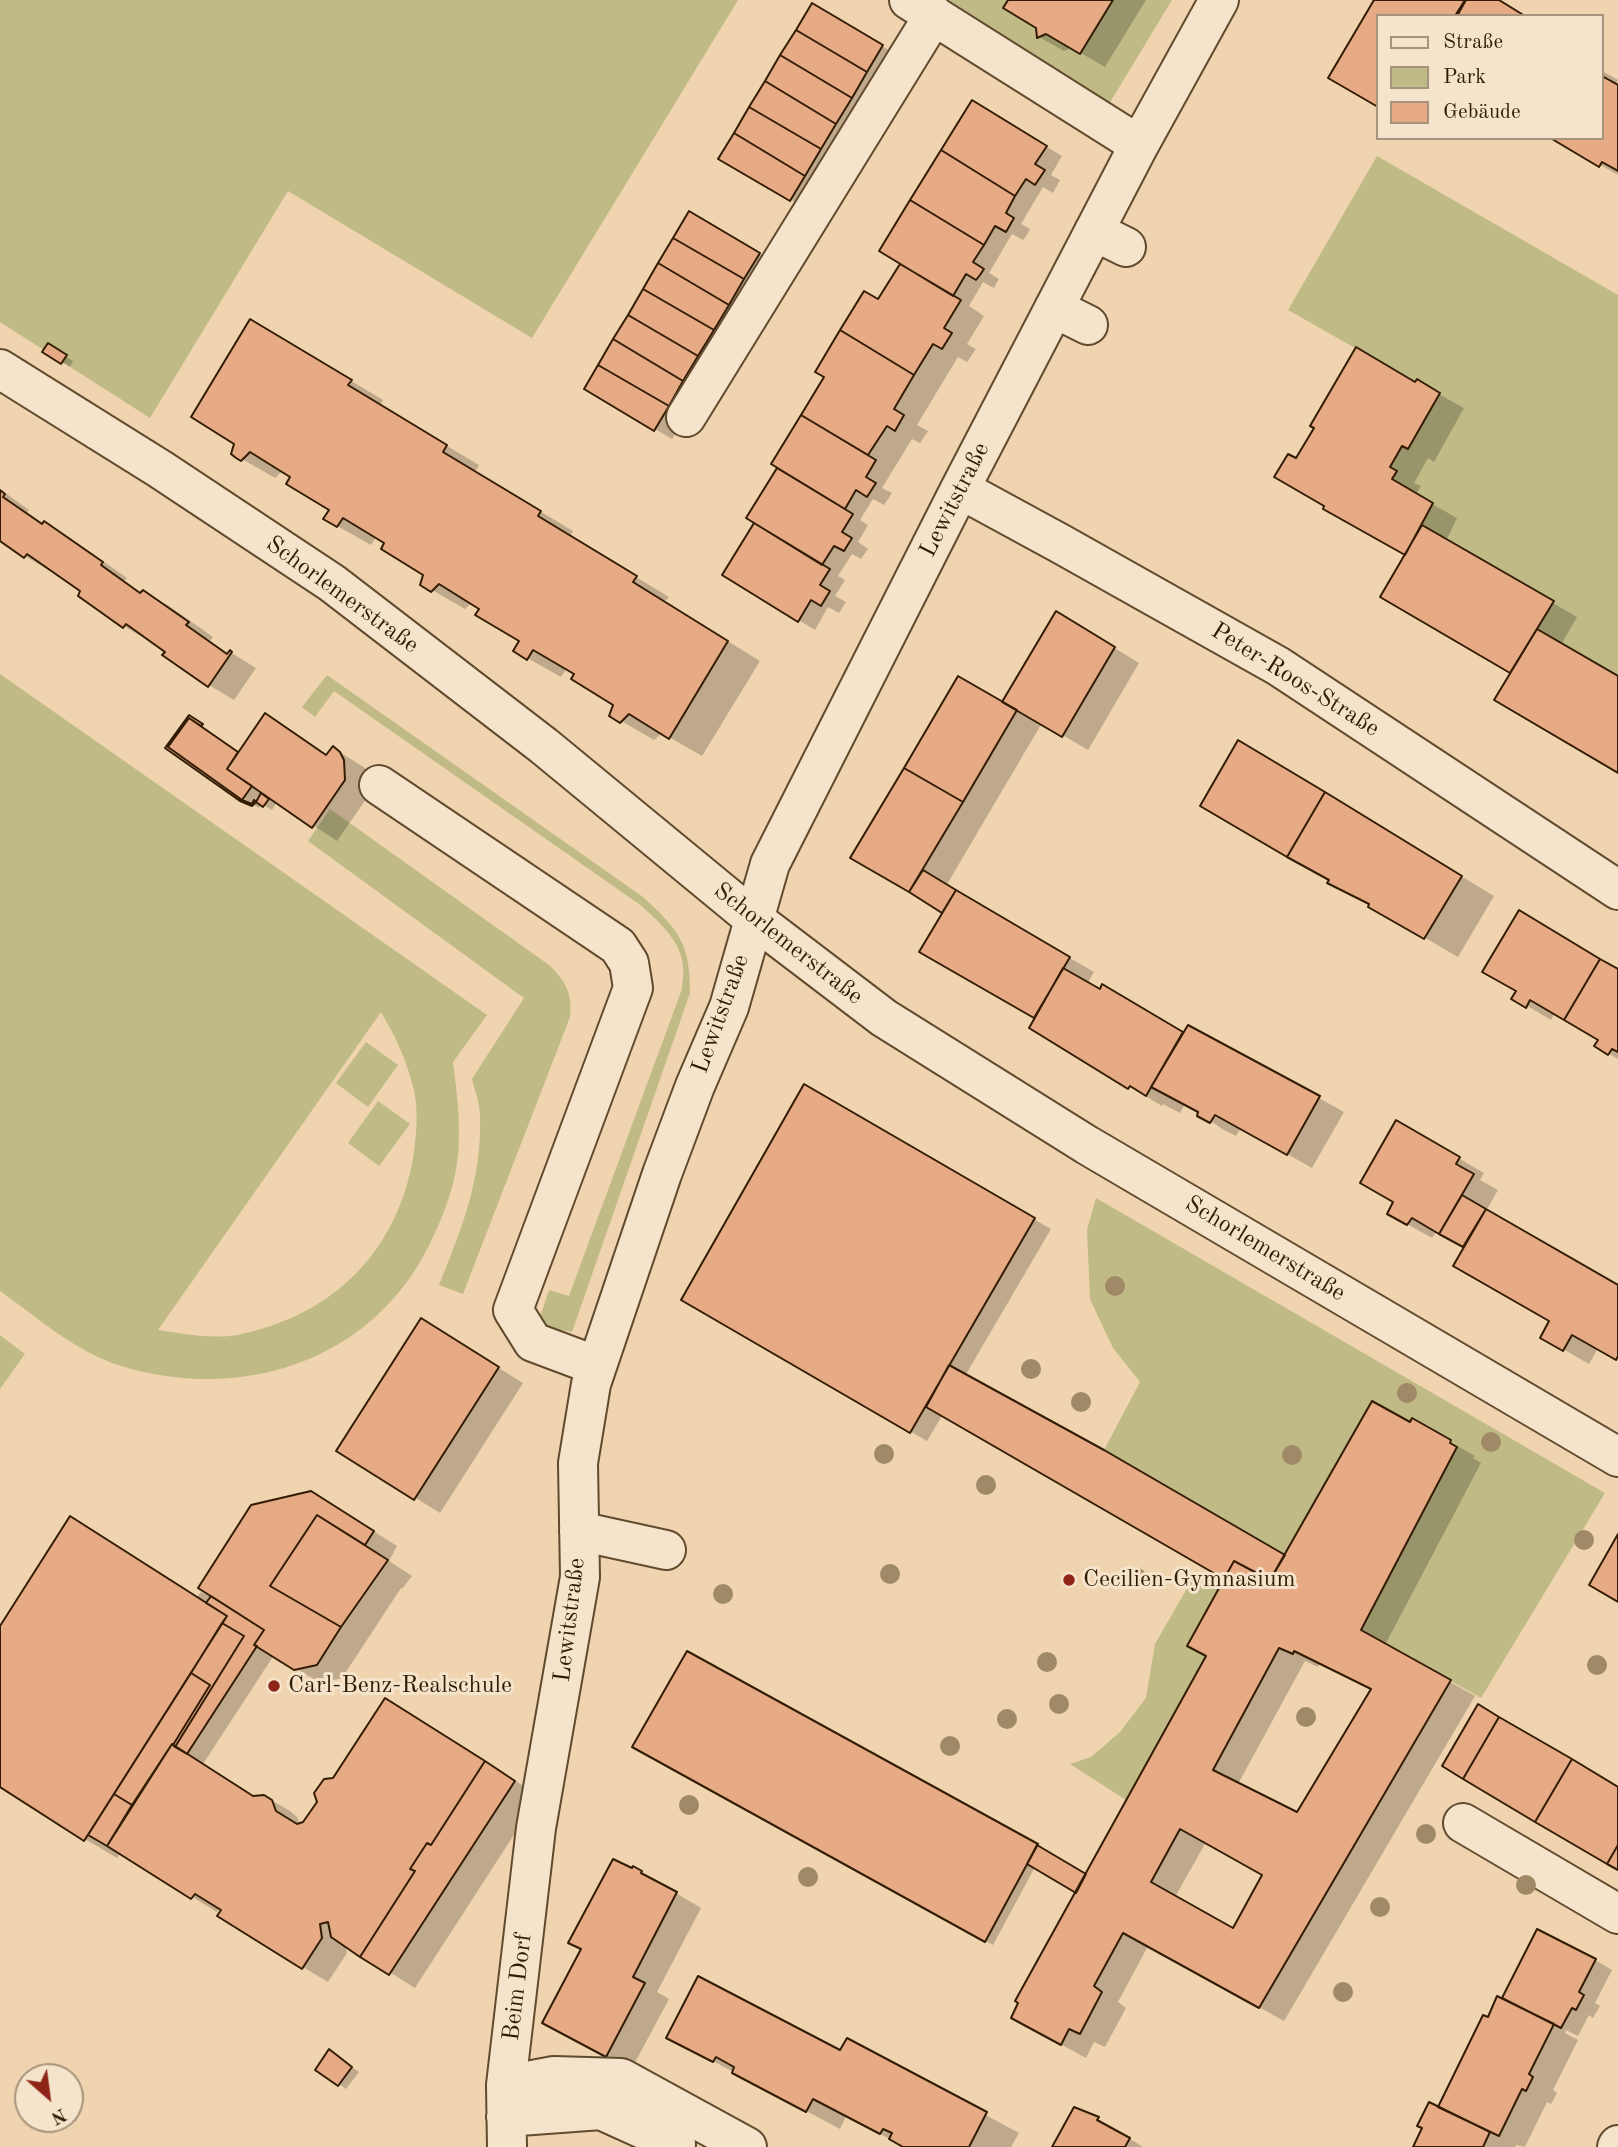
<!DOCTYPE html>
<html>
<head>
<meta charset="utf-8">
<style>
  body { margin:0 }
  #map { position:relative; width:1618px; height:2147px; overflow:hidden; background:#efd4af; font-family:"Old Standard TT",serif }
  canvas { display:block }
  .legend { position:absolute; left:1376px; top:14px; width:228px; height:126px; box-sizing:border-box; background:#f5e3cb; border:2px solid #a7937b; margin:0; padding:9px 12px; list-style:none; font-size:21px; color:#321c03 }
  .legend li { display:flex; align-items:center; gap:14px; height:35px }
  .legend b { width:35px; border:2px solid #a7937b }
  .north { position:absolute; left:14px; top:2063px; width:70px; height:70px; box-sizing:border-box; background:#f5e3cb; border:2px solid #a7937b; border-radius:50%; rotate:152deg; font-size:19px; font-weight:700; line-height:28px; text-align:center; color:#321c03 }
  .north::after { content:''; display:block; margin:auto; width:24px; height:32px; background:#8f2418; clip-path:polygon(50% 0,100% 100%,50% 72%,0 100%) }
</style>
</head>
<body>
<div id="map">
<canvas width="1618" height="2147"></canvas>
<ul class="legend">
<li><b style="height:9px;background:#f5e3cb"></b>Straße</li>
<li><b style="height:19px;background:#c0bb86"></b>Park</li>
<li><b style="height:19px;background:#e6aa85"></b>Gebäude</li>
</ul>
<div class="north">N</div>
</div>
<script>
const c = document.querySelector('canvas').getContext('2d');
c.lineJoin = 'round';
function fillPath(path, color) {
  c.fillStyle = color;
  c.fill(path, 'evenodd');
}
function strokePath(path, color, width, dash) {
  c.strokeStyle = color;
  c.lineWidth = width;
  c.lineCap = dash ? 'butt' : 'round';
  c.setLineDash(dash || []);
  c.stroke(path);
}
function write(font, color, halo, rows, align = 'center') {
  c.font = font + ' "Old Standard TT",serif';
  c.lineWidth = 6;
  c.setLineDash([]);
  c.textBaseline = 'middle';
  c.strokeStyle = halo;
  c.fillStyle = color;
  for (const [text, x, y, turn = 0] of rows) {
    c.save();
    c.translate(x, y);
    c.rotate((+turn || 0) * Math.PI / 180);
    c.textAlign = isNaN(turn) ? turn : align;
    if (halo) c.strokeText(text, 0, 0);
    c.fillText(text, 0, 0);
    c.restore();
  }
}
fillPath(new Path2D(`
  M0 0H738L532 338 288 191 150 418 0 322Z
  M929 0H1172L1106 109Z
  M1377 156 1618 295V676L1537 629 1553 601 1422 525 1433 503 1392 479 1397 471 1390 467 1402 446 1408 448 1440 392 1417 379 1415 382 1288 310Z
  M0 674 487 1015 453 1062C457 1094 461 1124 458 1156 455 1184 445 1212 433 1237 378 1359 245 1404 121 1366 76 1352 38 1318 0 1291ZM381 1012C396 1037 407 1062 414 1090 419 1113 416 1136 413 1159 396 1252 334 1314 242 1334 215 1340 185 1334 158 1330Z
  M327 675 643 897C679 930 690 943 690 993L572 1332 537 1326 549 1290 569 1296 682 989C682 982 684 974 683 966 681 940 657 920 639 904L334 691 315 717 302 707Z
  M330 809 549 965C565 980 573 994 570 1017L463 1294 439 1285C462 1228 482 1179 480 1116 480 1104 475 1091 472 1079L524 998 308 841Z
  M366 1042 398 1065 368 1107 336 1083Z
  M378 1101 410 1124 379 1166 348 1143Z
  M1096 1198 1605 1493 1481 1698 1361 1630 1456 1448 1450 1443 1451 1440 1413 1419 1410 1422 1372 1401 1285 1555 1104 1450 1140 1382 1113 1348 1090 1299 1087 1230Z
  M0 1335 25 1354 0 1389Z
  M1193 1578 1224 1579 1188 1646 1206 1656 1126 1800 1070 1764 1091 1757 1120 1732 1146 1698 1155 1644Z`), '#c0bb86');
fillPath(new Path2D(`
  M1010 0H1146L1105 67 1072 48 1064 51 1039 37 1037 27Z
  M1376 0H1463L1467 2 1468 0H1496L1522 16H1378V105L1331 77Z
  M812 5 899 56 807 209 721 158Z
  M1602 71 1618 80 1615 86 1618 87V175L1554 138H1602Z
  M972 102 1062 156 1051 175 1060 180 1053 193 1043 187 1021 224 1030 229 1027 235 1023 240 1012 234 989 273 999 279 996 284 994 288 983 282 969 306 984 316 967 344 976 349 967 362 958 357 917 425 928 431 920 443 912 439 882 488 892 493 884 505 873 499 860 520 868 525 858 542 868 549 861 559 852 554 838 576 845 580 835 596 846 602 839 613 828 607 815 630 724 575 756 522 748 518 779 468 773 464 826 377 879 301 913 269Z
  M690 214 775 263 672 439 586 388Z
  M283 340 383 400 380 406 479 465 475 472 573 531 570 537 669 597 664 602 760 661 702 756 662 733 654 740 611 715 615 704 576 673 567 668 561 677 515 651 521 640 481 608 472 602 465 609 432 590 425 574 376 537 371 545 325 519 331 509 282 471 275 478 242 459Z
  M48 345 73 361 70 367 44 351Z
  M1417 382 1464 408 1434 462 1428 458 1414 483 1421 486 1416 495 1457 518 1446 541 1577 617 1561 645 1618 678V771L1512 672 1383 597 1407 555 1297 460Z
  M0 489 29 510 27 512 44 524 70 538 127 578 124 581 142 594 144 592 169 606 213 637 210 641 229 654 230 652 256 668 234 700 209 685 167 652 124 626 82 591 51 569 50 571 25 556 0 539Z
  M1082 628 1139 663 1088 750 1042 723 946 886 1094 972 1087 984 1100 991 1103 987 1184 1034 1319 1098 1344 1112 1312 1168 1241 1128 1236 1136 1224 1130 1185 1104 1180 1113 1163 1104 1162 1106 1031 1027 1037 1018 922 951 945 912 852 857Z
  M266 716 328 756 333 748 365 768 368 775 369 795 337 841 277 802 272 810 262 804 259 808 242 798 189 720 240 753Z
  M1271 761 1494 896 1458 957 1329 882 1331 879Z
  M1618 971V1059L1596 1046 1600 1040 1555 1013 1551 1020 1514 998Z
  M805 1087 1051 1229 965 1376 1285 1557 1413 1421 1475 1456 1473 1458 1481 1463 1385 1645 1475 1696 1284 2021 1148 1946 1118 2002 1126 2008 1105 2047 1094 2042 1086 2058 1038 2032 1078 1892 1035 1867 993 1945 634 1747 1087 1876 1208 1655 1227 1578 943 1414 927 1441 683 1299ZM1305 1661 1318 1667 1319 1664 1372 1690 1297 1814 1238 1784ZM1206 1842 1265 1875 1233 1930 1175 1897Z
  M1397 1122 1484 1173 1480 1180 1498 1190 1486 1211 1618 1287V1359L1598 1348 1589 1364 1542 1337 1551 1320 1466 1247 1437 1231 1432 1238 1389 1214 1396 1202Z
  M446 1335 523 1383 440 1513 339 1450Z
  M252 1506 337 1508 397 1546 389 1561 412 1576 402 1589 401 1588 342 1678 320 1683 274 1655 203 1764 255 1798 264 1796 290 1811 297 1817 300 1825 304 1824 334 1780 411 1714 539 1796 415 1988 345 1944 347 1953 328 1982 303 1967 224 1902 217 1912 121 1853 117 1858 85 1839 0 1785V1629L197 1597 201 1592 211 1597Z
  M632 1870 641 1872 701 1908 657 1992 669 1999 631 2070 569 2036Z
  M1595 1960 1612 1970 1595 2003 1600 2006 1593 2018 1589 2015 1578 2036 1566 2030 1565 2033 1578 2040 1553 2090 1557 2093 1551 2104 1547 2102 1525 2147 1516 2145 1515 2147H1415L1439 2109 1489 2019 1511 2001Z
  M668 2037 841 2053 848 2041 1019 2133 1011 2147H905L846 2116 840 2129Z
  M337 2056 359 2072 346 2089 339 2084Z
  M1074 2109 1098 2119 1143 2147H1054Z`), '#0003');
const building = new Path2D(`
  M1008 0H1113L1080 54 1046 34 1037 38 1036 28 1003 8Z
  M1374 0H1465L1455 16H1378V107L1328 78Z
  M1466 0H1499L1525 16H1457Z
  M812 3 883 45 867 72 796 30Z
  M796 30 867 72 852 98 780 55Z
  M780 55 852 98 836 124 765 81Z
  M1602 76 1618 85V171L1602 162 1599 167 1552 139 1602 138Z
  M765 81 836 124 821 149 749 107Z
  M972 100 1047 146 1035 164 1045 170 1035 185 1026 179 1015 196 941 150Z
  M749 107 821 149 805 176 734 133Z
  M734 133 805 176 790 201 718 159Z
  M941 150 1015 196 1006 213 1014 218 1006 232 995 226 984 245 910 200Z
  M910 200 984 245 973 262 984 269 980 275 976 280 966 274 953 296 879 251Z
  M689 211 760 253 744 279 673 238Z
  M673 238 744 279 729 305 658 263Z
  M658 263 729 305 714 330 643 289Z
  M900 264 961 300 944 328 952 333 942 349 933 344 914 375 840 330 864 291 878 299Z
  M643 289 714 330 698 356 628 315Z
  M628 315 698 356 683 381 613 339Z
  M250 319 352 380 348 385 447 445 443 452 541 511 538 516 637 576 633 582 728 641 669 739 629 714 620 723 609 716 613 705 571 679 574 674 533 650 527 660 513 651 519 641 475 615 479 609 439 584 431 592 420 585 423 575 381 549 384 543 343 518 337 527 323 519 329 510 286 484 290 477 250 452 241 461 236 458 231 454 234 444 191 417Z
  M840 330 914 375 894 409 904 415 895 431 887 426 868 455 801 415 824 377 815 372Z
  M613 339 683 381 669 406 598 365Z
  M48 343 67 355 61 364 42 352Z
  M1356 347 1415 382 1417 379 1440 393 1408 449 1402 446 1390 467 1397 471 1392 479 1433 503 1405 555 1323 509 1324 506 1274 477 1288 454 1296 458 1314 428 1310 426Z
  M598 365 669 406 654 431 584 389Z
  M801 415 876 460 866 477 876 483 867 497 856 490 845 509 771 464Z
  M777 468 853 514 842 532 852 538 844 551 834 546 822 565 746 518Z
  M0 490 5 494 3 497 42 524 44 521 103 562 101 565 140 593 143 590 189 622 186 625 227 654 230 650 232 652 208 687 162 655 165 652 126 624 123 628 78 596 80 591 27 554 24 558 0 541Z
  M754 523 830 569 820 585 830 591 821 606 811 600 798 622 722 575Z
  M1422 525 1554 601 1510 673 1380 597Z
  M1056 611 1115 647 1062 737 1002 702Z
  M1537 629 1618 676V773L1494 700Z
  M958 676 1017 710 963 802 904 768Z
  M265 713 326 755 333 746 340 752 344 760 345 780 312 828 227 769Z
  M189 715 203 724 201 726 189 718 168 747 242 800 252 804 254 800 256 802 252 806 240 801 165 748Z
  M189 718 238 752 227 769 252 786 242 800 168 747Z
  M1238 740 1325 792 1287 857 1200 806Z
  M904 768 963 802 909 892 850 858Z
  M1325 792 1462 876 1424 939 1368 907 1369 904 1327 883 1329 880 1287 857Z
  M261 793 269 799 263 807 256 802Z
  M923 870 956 890 942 913 909 892Z
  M956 890 1070 957 1034 1018 919 952Z
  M1519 910 1600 959 1564 1020 1530 1000 1526 1008 1511 999 1516 991 1482 972Z
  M1600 959 1618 969V1052L1612 1049 1608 1055 1594 1046 1598 1040 1564 1020Z
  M1063 968 1100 989 1102 984 1183 1032 1146 1096 1130 1086 1128 1089 1029 1028Z
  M1188 1025 1320 1096 1287 1155 1215 1115 1210 1123 1197 1116 1198 1112 1151 1087Z
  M804 1084 1035 1218 910 1433 681 1300Z
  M1396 1120 1460 1157 1456 1164 1474 1174 1439 1234 1412 1218 1407 1225 1387 1214 1393 1202 1360 1183Z
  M1462 1195 1486 1209 1463 1247 1439 1234Z
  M1486 1209 1618 1285V1356L1616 1360 1572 1335 1563 1351 1540 1338 1549 1321 1453 1266Z
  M421 1318 499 1367 414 1500 336 1451Z
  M949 1365 1104 1450 1285 1555 1270 1580 1234 1561 1224 1579 926 1407Z
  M1372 1401 1410 1422 1412 1418 1451 1440 1450 1443 1457 1447 1361 1630 1451 1680 1259 2008 1123 1933 1094 1986 1102 1992 1080 2034 1069 2029 1061 2045 1011 2018 1018 2003 1015 2001 1206 1656 1187 1646 1234 1561 1270 1580ZM1279 1648 1293 1654 1294 1651 1371 1689 1297 1812 1213 1770ZM1180 1829 1262 1875 1233 1928 1151 1882Z
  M311 1491 374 1531 365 1545 317 1515 270 1586 341 1627 317 1665 294 1670 254 1645 264 1630 198 1588 251 1505Z
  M317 1515 388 1560 341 1627 270 1586Z
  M70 1516 227 1616 84 1841 0 1787V1626Z
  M1618 1534V1602L1589 1585Z
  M211 1596 264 1630 254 1645 257 1646 187 1754 175 1747 244 1636 222 1623 227 1616 206 1603Z
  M222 1623 244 1636 175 1747 173 1745 210 1685 191 1673Z
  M687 1651 1038 1844 985 1942 632 1747Z
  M191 1673 210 1685 173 1745 172 1744 132 1805 114 1794Z
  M385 1698 485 1761 431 1845 427 1843 410 1869 415 1871 360 1957 331 1937 328 1922 320 1924 322 1938 302 1969 217 1916 221 1910 195 1894 191 1899 107 1846 172 1744 253 1796 264 1795 272 1800 276 1811 297 1824 303 1822 317 1802 314 1793 324 1779 333 1778Z
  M1478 1704 1499 1717 1463 1779 1442 1766Z
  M1499 1717 1572 1759 1535 1822 1463 1779Z
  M1572 1759 1618 1787V1845L1607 1864 1535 1822Z
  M485 1761 515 1781 389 1975 360 1957 415 1871 410 1869 427 1843 431 1845Z
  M114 1794 132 1805 107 1846 88 1835Z
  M1037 1845 1086 1874 1076 1893 1027 1864Z
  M1618 1845V1870L1607 1864Z
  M613 1859 632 1868 633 1866 642 1871 641 1873 677 1892 633 1977 645 1983 606 2057 542 2023 581 1949 568 1943Z
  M1537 1929 1596 1959 1579 1992 1584 1995 1576 2010 1572 2008 1561 2028 1502 1998Z
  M698 1976 840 2050 847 2038 987 2112 969 2147H903L889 2139 892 2133 883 2129 880 2134 813 2099 806 2112 732 2073 734 2067 716 2057 713 2062 666 2038Z
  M1497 1996 1554 2024 1529 2074 1533 2077 1526 2091 1522 2089 1499 2136 1438 2107 1483 2015 1488 2017Z
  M329 2049 352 2067 338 2086 315 2070Z
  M1429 2102 1490 2132 1483 2147H1413L1422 2128 1417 2126Z
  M1074 2107 1099 2117 1097 2120 1130 2138 1125 2147H1052Z`);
fillPath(building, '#e6aa85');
strokePath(building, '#321c03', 2);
const minor = new Path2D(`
  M909 0 1139 145
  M1094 231 1126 247
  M1054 308 1088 325
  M0 369 160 469 332 583 544 746 754 919 884 1018 1087 1145 1618 1457
  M686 417 934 15
  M960 489 1061 544 1278 666 1618 890
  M379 785 618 946 629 963 633 988 513 1310 533 1342 597 1366
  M579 1531 666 1550
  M1463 1823 1618 1914
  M506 2085 554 2076 621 2078 747 2147
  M506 2117 601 2110 676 2144
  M507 2147 506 2085 536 1828 580 1577 578 1463 591 1384 662 1174 695 1086 729 1007 770 864 960 489 1139 145 1219 0
  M1617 2147 1618 2145`);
strokePath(minor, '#614a2e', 42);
strokePath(minor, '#f5e3cb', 38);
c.fillStyle = '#9f8966';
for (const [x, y] of [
  [1115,1286],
  [1031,1369],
  [1407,1393],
  [1081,1402],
  [1491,1442],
  [884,1454],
  [1292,1455],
  [986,1485],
  [1584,1540],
  [890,1574],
  [1137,1578],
  [723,1594],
  [1047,1662],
  [1597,1665],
  [1059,1704],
  [1306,1717],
  [1007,1719],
  [950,1746],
  [689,1805],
  [1426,1834],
  [808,1877],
  [1526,1885],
  [1380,1907],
  [1343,1992]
]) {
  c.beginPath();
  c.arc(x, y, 10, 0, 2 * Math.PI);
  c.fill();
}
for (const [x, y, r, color] of [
  [1069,1580,7,"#8f2418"],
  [274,1686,7,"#8f2418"]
]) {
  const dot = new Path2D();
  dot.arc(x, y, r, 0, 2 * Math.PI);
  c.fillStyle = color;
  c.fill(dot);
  strokePath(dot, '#f5e3cb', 2.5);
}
write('24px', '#321c03', '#f5e3cb', [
  ["Lewitstraße",955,500,-63],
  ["Schorlemerstraße",342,595,36],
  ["Peter-Roos-Straße",1295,680,32],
  ["Schorlemerstraße",788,944,38],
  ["Lewitstraße",721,1014,-70],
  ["Schorlemerstraße",1265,1249,31],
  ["Lewitstraße",570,1620,-83],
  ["Beim Dorf",518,1987,-83]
]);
write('24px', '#321c03', '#f5e3cb', [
  ["Cecilien-Gymnasium",1083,1580],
  ["Carl-Benz-Realschule",288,1686]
], 'left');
</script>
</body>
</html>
